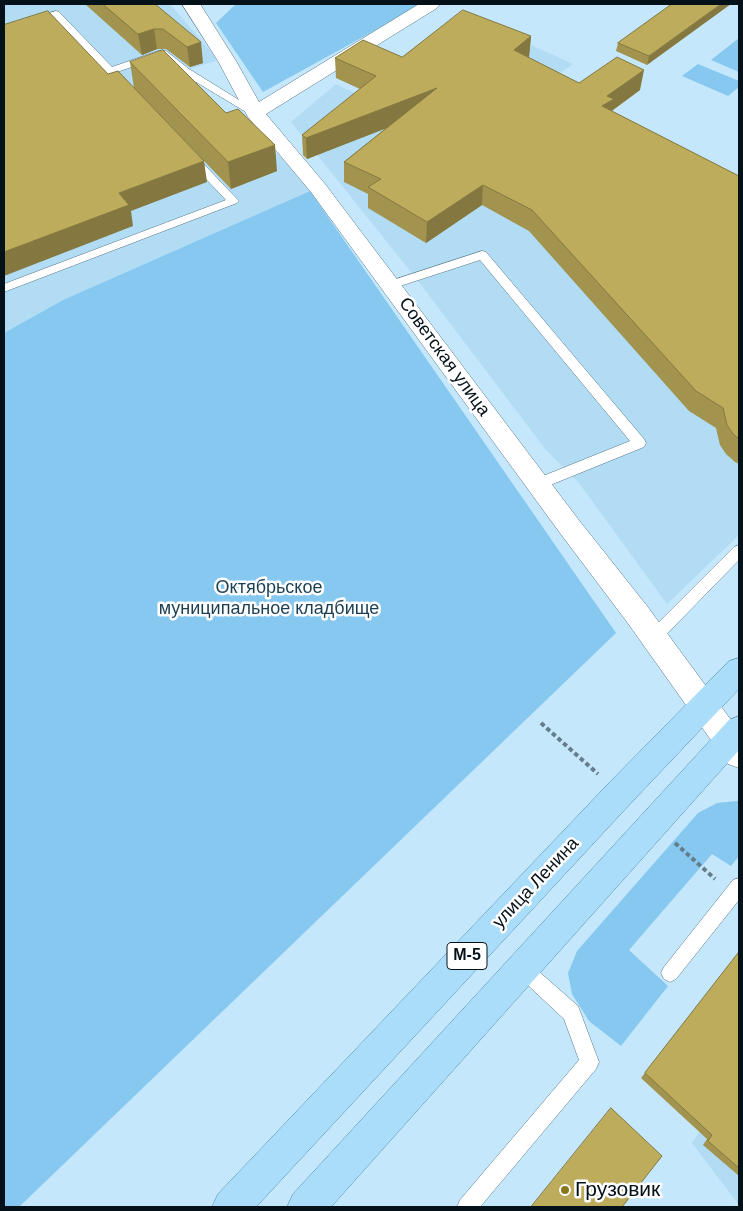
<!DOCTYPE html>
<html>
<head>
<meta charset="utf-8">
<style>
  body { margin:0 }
  #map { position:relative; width:743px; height:1211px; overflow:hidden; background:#c4e7fc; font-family:Arial,sans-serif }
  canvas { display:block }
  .frame { position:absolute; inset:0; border:5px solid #051118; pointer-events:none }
</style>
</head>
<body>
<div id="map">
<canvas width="743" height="1211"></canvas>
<div class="frame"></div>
</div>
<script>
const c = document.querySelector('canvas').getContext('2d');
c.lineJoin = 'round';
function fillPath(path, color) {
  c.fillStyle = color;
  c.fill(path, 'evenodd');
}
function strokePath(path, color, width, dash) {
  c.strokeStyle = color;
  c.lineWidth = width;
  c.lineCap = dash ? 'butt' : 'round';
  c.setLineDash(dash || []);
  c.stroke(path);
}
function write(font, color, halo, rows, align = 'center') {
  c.font = font + ' Arial,sans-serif';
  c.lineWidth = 5;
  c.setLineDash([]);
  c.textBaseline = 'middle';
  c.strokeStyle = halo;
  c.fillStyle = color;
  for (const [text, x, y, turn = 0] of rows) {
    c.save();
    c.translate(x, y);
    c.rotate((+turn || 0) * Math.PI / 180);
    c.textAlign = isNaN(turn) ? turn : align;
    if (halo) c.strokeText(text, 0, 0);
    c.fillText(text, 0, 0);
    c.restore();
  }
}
fillPath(new Path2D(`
  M7 4H170L218 60 169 76 225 133 247 126 289 165 310 191 63 300 4 333V5Z
  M520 40 573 64 549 81 739 184V535L667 604 579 483 546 450 415 277 291 122 336 84 365 98Z
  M739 1072V1205L692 1143Z`), '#b1dcf4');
fillPath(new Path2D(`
  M236 4H423L263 92 216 23Z
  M739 38V72L711 60Z
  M698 64 739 81V87L728 96 682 76Z
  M310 191 616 633 19 1207H4V333L63 300Z
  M737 801 739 802V856L731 866 712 854 629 950 668 986 621 1046 589 1021 572 994 568 973 577 951 698 813 717 803Z`), '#86c8ef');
const service = new Path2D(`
  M56 11 59 12 112 67 158 51H166L189 69 260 113 259 115H251L181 73 161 57 117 72 131 88 126 91 122 90 54 18 4 32V26Z
  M191 154 195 155 237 199 239 201 237 203 4 292V284L226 200 187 159 186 157Z
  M482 251 486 252 644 439 646 443 644 447 543 488 538 489 533 488 531 484 533 480 630 441 480 260 391 289 385 285 387 282Z
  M739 545V560L659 642 654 643 649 642 646 637 649 632 734 547Z
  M739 878V900L676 979 670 982 664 979 661 973 664 967 733 880Z
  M522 959 528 962 578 1006 599 1062 596 1069 480 1207H457L460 1200 579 1060 564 1019 516 974 513 968 516 962Z`);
const minor = new Path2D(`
  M182 4H200L236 61 259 102 419 4H440L437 8 266 114 325 184 578 519 647 606 739 731V768L728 764 627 622 560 533 311 192 248 117 218 61Z`);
const primary = new Path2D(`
  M739 658V689L630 804 256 1207H212L218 1194 608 784 729 661Z
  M739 716V750L331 1207H287L293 1194 729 720Z`);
strokePath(service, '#547486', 1);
strokePath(minor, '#547486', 1);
strokePath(primary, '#4b87a8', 1);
strokePath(new Path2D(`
  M541 723 598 774
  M675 843 715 879`), '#667d8b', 4, [4.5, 3]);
fillPath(service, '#fff');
fillPath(minor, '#fff');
fillPath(primary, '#a9ddfa');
fillPath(new Path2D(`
  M85 4H155L203 63 190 67 166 49H157L142 55Z
  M672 4 647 65 616 51 618 43Z
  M531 36 529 57 528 58 579 83 640 90 612 111 739 176V464L735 462 726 454 720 445 716 428 689 411 529 231 482 205 426 243 368 208V194L344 182V162L386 128 307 159 303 155 302 135 360 89 336 78 335 58 402 57Z
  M130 62 277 171 231 189 134 88Z
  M739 952V1176L703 1145 707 1139 641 1078Z`), '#a2944e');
fillPath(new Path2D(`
  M721 4H731L647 65 649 56Z
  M154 29 157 49 142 55 138 34Z
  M531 36 529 57 512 71 514 50Z
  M201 42 203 63 190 67 187 47Z
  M644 70 640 90 611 111 602 106 607 96Z
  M437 88 436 109 307 159 306 138Z
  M275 145 277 171 231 189 228 162Z
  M204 161 207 182 131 211 133 226 4 276V252L119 193Z
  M483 185 482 205 426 243 427 222Z`), '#847840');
const building = new Path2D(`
  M103 4H155L201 42 187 47 163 29H154L138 34Z
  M672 4H721L649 56 618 43Z
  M463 10 531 36 514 50 579 83 617 57 644 70 607 96 614 99 602 106 739 176V439L733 434 727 425 723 408 696 391 532 210 483 185 427 222 368 187 381 179 344 162 437 88 306 138 302 135 376 76 335 58 363 40 402 57Z
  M48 11 108 74 118 71 204 161 119 193 129 205 4 252V25Z
  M163 50 226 113 238 109 275 145 228 162 130 62Z
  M739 952V1168L708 1141 712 1135 645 1073Z
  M611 1108 662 1156 622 1207H531Z`);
fillPath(building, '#bcac5b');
strokePath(building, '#847840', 1);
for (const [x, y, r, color] of [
  [565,1190,5,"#88771c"]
]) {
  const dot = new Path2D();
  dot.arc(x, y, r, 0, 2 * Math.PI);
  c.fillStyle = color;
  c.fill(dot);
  strokePath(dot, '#fff', 2);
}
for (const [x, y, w] of [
  [467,956,40]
]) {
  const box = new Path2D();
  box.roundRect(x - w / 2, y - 13.5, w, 27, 4);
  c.fillStyle = '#fff';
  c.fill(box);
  strokePath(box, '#051118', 1);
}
write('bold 16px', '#051118', null, [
  ["М-5",467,956]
]);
write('18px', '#051118', '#fff', [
  ["Советская улица",444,357,54],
  ["улица Ленина",536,883,-47]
]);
write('18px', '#1b3f52', '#fff', [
  ["Октябрьское",269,588],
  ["муниципальное кладбище",269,609]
]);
write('21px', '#051118', '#fff', [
  ["Грузовик",575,1190]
], 'left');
</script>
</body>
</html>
